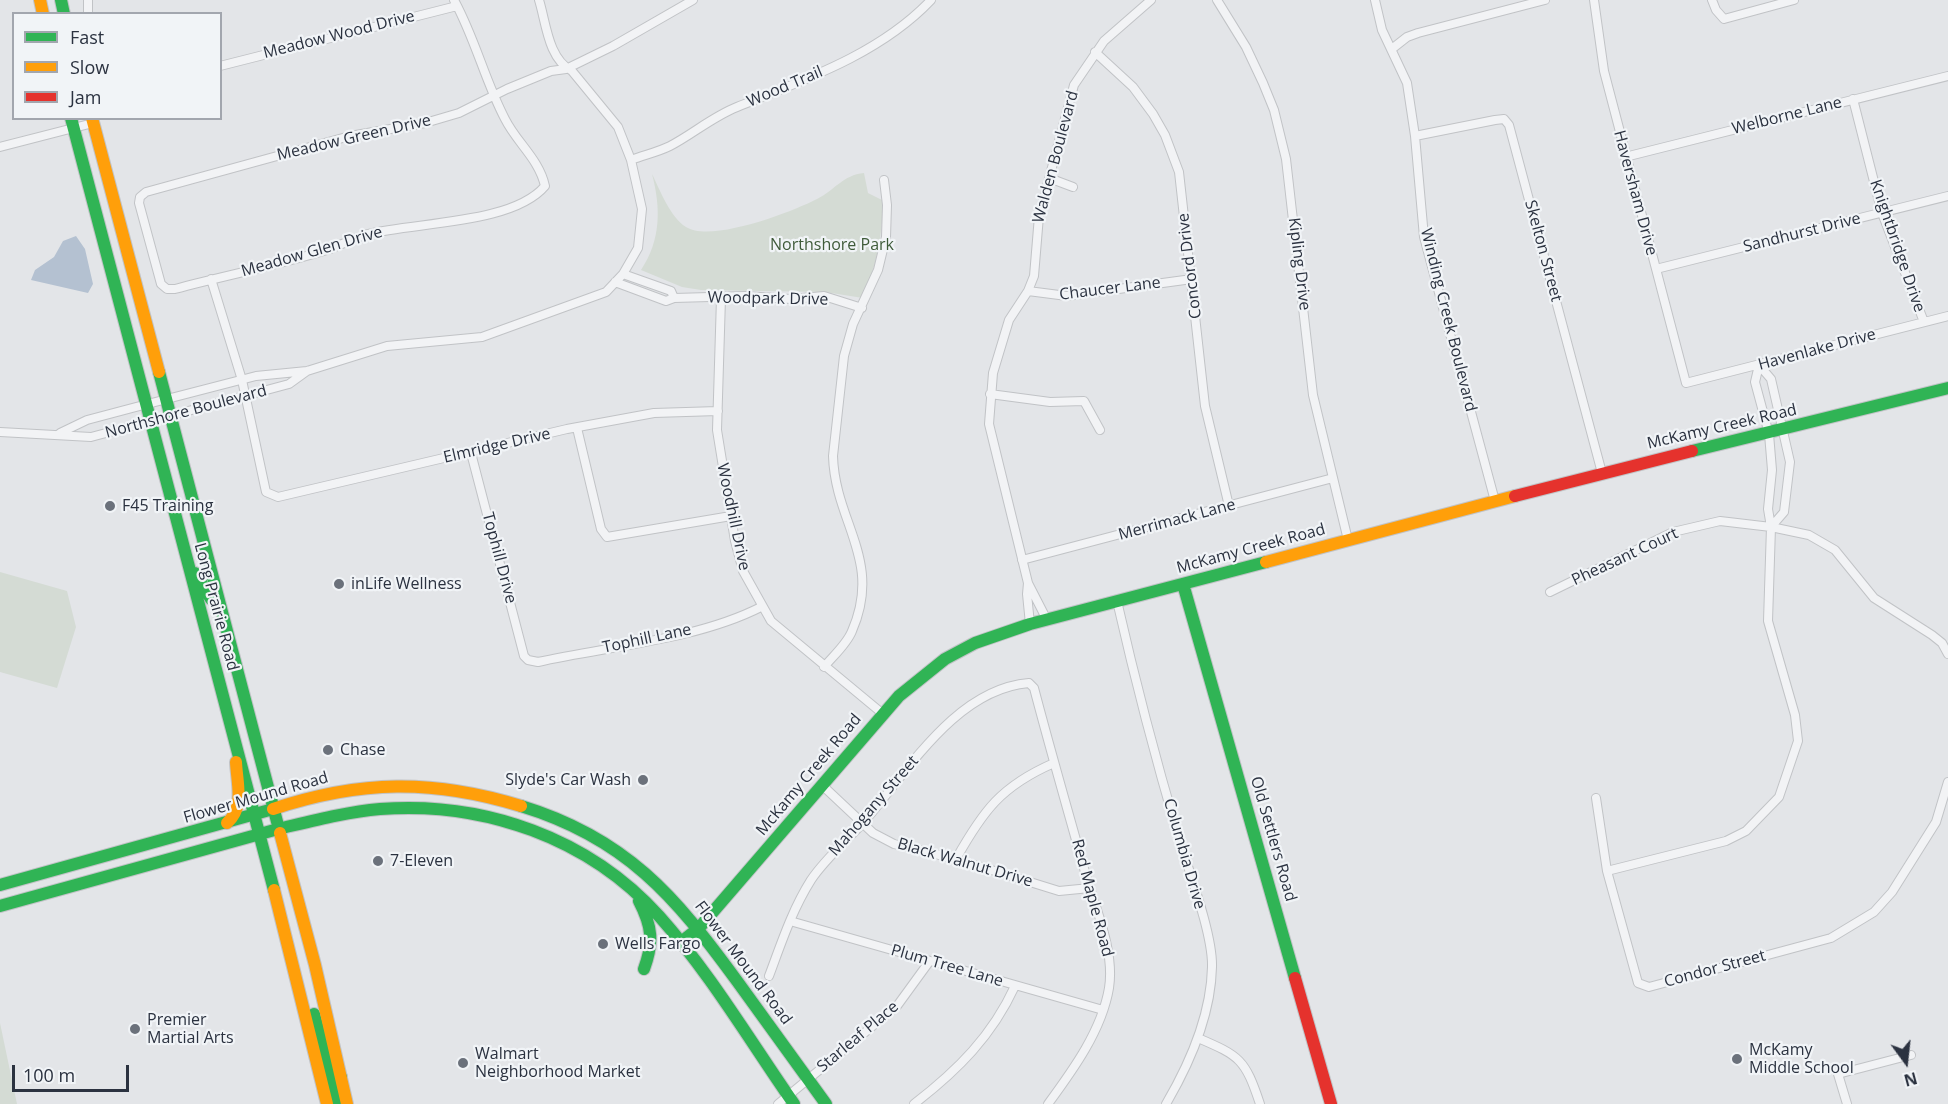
<!DOCTYPE html>
<html>
<head>
<meta charset="utf-8">
<style>
  body { margin:0 }
  #map { position:relative; width:1948px; height:1104px; overflow:hidden; background:#e3e5e8; font-family:"Open Sans",sans-serif }
  canvas { display:block }
  .legend { position:absolute; left:12px; top:12px; width:210px; height:108px; box-sizing:border-box; background:#f1f4f7; border:2px solid #a2a6ae; margin:0; padding:8px 10px; list-style:none; font-size:18px; color:#2b3240 }
  .legend li { display:flex; align-items:center; gap:12px; height:30px }
  .legend b { width:30px; border:2px solid #a2a6ae }
  .north { position:absolute; left:1876px; top:1032px; width:60px; height:60px; -webkit-text-stroke:4px #f1f4f7; paint-order:stroke; rotate:165deg; font-size:16px; font-weight:700; line-height:24px; text-align:center; color:#2b3240 }
  .north::after { content:''; display:block; margin:auto; width:21px; height:27px; background:#2b3240; clip-path:polygon(50% 0,100% 100%,50% 72%,0 100%) }
  .scale { position:absolute; left:12px; top:1065px; width:117px; height:27px; box-sizing:border-box; border:3px solid #2b3240; border-top:0; padding-left:8px; font-size:18px; line-height:21px; white-space:nowrap; color:#2b3240; -webkit-text-stroke:4px #f1f4f7; paint-order:stroke }
</style>
</head>
<body>
<div id="map">
<canvas width="1948" height="1104"></canvas>
<ul class="legend">
<li><b style="height:8px;background:#30b455"></b>Fast</li>
<li><b style="height:8px;background:#ff9f0a"></b>Slow</li>
<li><b style="height:8px;background:#e5322d"></b>Jam</li>
</ul>
<div class="north">N</div>
<div class="scale">100 m</div>
</div>
<script>
const c = document.querySelector('canvas').getContext('2d');
c.lineJoin = 'round';
function fillPath(path, color) {
  c.fillStyle = color;
  c.fill(path, 'evenodd');
}
function strokePath(path, color, width, dash) {
  c.strokeStyle = color;
  c.lineWidth = width;
  c.lineCap = dash ? 'butt' : 'round';
  c.setLineDash(dash || []);
  c.stroke(path);
}
function write(font, color, halo, rows, align = 'center') {
  c.font = font + ' "Open Sans",sans-serif';
  c.lineWidth = 4.5;
  c.setLineDash([]);
  c.textBaseline = 'middle';
  c.strokeStyle = halo;
  c.fillStyle = color;
  for (const [text, x, y, turn = 0] of rows) {
    c.save();
    c.translate(x, y);
    c.rotate((+turn || 0) * Math.PI / 180);
    c.textAlign = isNaN(turn) ? turn : align;
    if (halo) c.strokeText(text, 0, 0);
    c.fillText(text, 0, 0);
    c.restore();
  }
}
fillPath(new Path2D(`
  M864 173 868 193 882 200 883 204C882 239 876 266 863 298L825 292 701 290 682 287 641 270C661 240 661 208 652 174 660 190 670 217 686 227 711 243 792 212 817 199 835 190 843 175 864 173Z
  M0 572 67 591 76 627 57 688 0 672Z
  M0 1023 17 1104H0Z`), '#d4dbd4');
fillPath(new Path2D(`
  M76 236 85 249 93 284 88 293 31 280 35 270 54 257 63 241Z`), '#b4c1d1');
const street = new Path2D(`
  M454 0C475 38 485 81 505 119 517 143 539 159 545 186 513 224 417 222 368 234 355 238 343 244 330 249 280 265 226 275 175 289H167L161 284 139 203 140 197 146 192 350 136 425 123 459 113 507 89 551 71 566 69 613 46 693 0
  M1217 0 1246 47 1263 83 1274 110 1286 159 1313 395 1348 540
  M1375 0 1382 30 1407 83 1415 136 1424 237 1495 501
  M1594 0 1604 71 1686 383 1948 316
  M1712 0 1716 10 1724 19 1794 0
  M88 14V0
  M1393 48 1407 37 1418 33 1545 0
  M1095 52 1133 87 1153 114 1165 135 1179 172 1205 406 1229 506
  M220 66 457 6
  M1853 99 1882 213 1924 322
  M1415 136 1495 120 1504 119 1509 125 1602 473
  M0 147 93 123
  M1625 157 1948 76
  M631 160C644 155 658 152 670 146 693 134 712 117 737 107 804 80 880 54 931 0
  M1049 178 1073 187
  M1656 269 1948 196
  M623 274 671 291 674 298
  M211 279 242 380 266 492 278 497 567 429 654 413 718 411
  M615 282 666 301 674 298 745 296 791 299 824 296 862 308
  M1028 291 1067 296 1192 279
  M721 298 717 430 735 541 743 571 771 621 883 714
  M1759 365 1771 379 1790 462 1784 512 1771 527
  M990 394 1050 402 1084 401 1100 430
  M577 428 601 529 607 537 731 516
  M0 432 91 437 289 384 307 371
  M60 433 87 420 136 407 256 376 307 371 387 346 482 337 606 292 623 274 638 248 642 209 631 160 618 127 572 71C548 59 546 22 539 0
  M471 453 524 656 528 660 538 662C609 646 696 640 761 607
  M1022 560 1333 478
  M1028 583 1027 594 1030 624
  M1550 592 1673 532 1720 521 1771 527 1809 535 1835 550 1874 598 1932 635 1942 643 1948 654
  M1117 601C1135 680 1155 757 1178 835 1188 869 1213 934 1212 967 1211 1015 1190 1063 1166 1104
  M1047 620 1028 583 989 424 993 373 1009 320 1028 291 1034 276 1039 216 1074 85 1104 41 1151 0
  M824 667C833 656 847 644 852 631 883 560 835 523 833 456L844 356 853 324 878 270 886 237 887 205 884 180
  M823 786 873 833 894 844 956 859 1059 891 1090 888
  M1596 798 1607 871 1638 983 1649 987 1831 938 1874 912 1892 892 1936 822 1948 782
  M956 859C983 811 1001 786 1054 763
  M1607 871 1726 841 1746 831 1779 797 1798 741 1795 715 1768 621 1771 527 1768 509 1772 470 1769 434 1755 382 1759 365
  M790 921 1103 1010
  M769 976C781 944 792 910 811 880 825 859 845 842 863 823 907 773 955 689 1029 683L1034 688C1050 749 1068 811 1085 872 1095 907 1115 951 1109 988 1102 1030 1073 1070 1048 1104
  M1198 1038C1240 1056 1245 1059 1260 1104
  M778 1104 897 1006 929 962
  M914 1104C958 1070 992 1036 1015 986
  M1847 1104 1838 1074 1911 1055`);
const fast = new Path2D(`
  M61 0 64 14
  M71 118 274 890
  M159 372 280 833
  M1692 451 1948 388
  M195 573 211 599 219 602
  M1183 584 1295 978
  M521 806C626 838 675 896 737 981 767 1022 796 1063 826 1104
  M278 829C312 821 346 812 380 809 484 801 589 838 659 916 710 973 750 1041 794 1104
  M0 885 273 809
  M639 901C652 926 654 942 644 969
  M0 906 278 829
  M681 942 699 928 899 696 945 659 975 643 1030 624 1266 562
  M314 1014 329 1068 341 1077
  M320 1074 332 1083 338 1104`);
const slow = new Path2D(`
  M40 0 43 14
  M92 118 159 372
  M1266 562 1515 496
  M273 809C360 780 433 779 521 806
  M227 823C245 807 237 784 236 762
  M280 833 315 965 347 1104
  M274 890 327 1104`);
const jam = new Path2D(`
  M1515 496 1692 451
  M1295 978 1331 1104`);
strokePath(street, '#c1c3c6', 10);
strokePath(fast, '#c1c3c6', 14);
strokePath(slow, '#c1c3c6', 14);
strokePath(jam, '#c1c3c6', 14);
strokePath(street, '#f2f3f5', 8);
strokePath(fast, '#30b455', 12);
strokePath(slow, '#ff9f0a', 12);
strokePath(jam, '#e5322d', 12);
for (const [x, y, r, color] of [
  [110,506,6,"#6b717b"],
  [339,584,6,"#6b717b"],
  [328,750,6,"#6b717b"],
  [643,780,6,"#6b717b"],
  [378,861,6,"#6b717b"],
  [603,944,6,"#6b717b"],
  [135,1029,6,"#6b717b"],
  [1737,1059,6,"#6b717b"],
  [463,1063,6,"#6b717b"]
]) {
  const dot = new Path2D();
  dot.arc(x, y, r, 0, 2 * Math.PI);
  c.fillStyle = color;
  c.fill(dot);
  strokePath(dot, '#f1f4f7', 2);
}
write('16px', '#2b3240', '#f1f4f7', [
  ["Meadow Wood Drive",339,35,-14],
  ["Wood Trail",785,87,-23],
  ["Welborne Lane",1787,116,-14],
  ["Meadow Green Drive",354,138,-13],
  ["Walden Boulevard",1056,157,-75],
  ["Haversham Drive",1635,193,75],
  ["Sandhurst Drive",1802,233,-14],
  ["Knightbridge Drive",1897,246,71],
  ["Skelton Street",1543,251,75],
  ["Meadow Glen Drive",312,252,-16],
  ["Kipling Drive",1299,264,83],
  ["Concord Drive",1190,266,-97],
  ["Chaucer Lane",1110,289,-7],
  ["Woodpark Drive",768,299,1],
  ["Winding Creek Boulevard",1448,320,76],
  ["Havenlake Drive",1817,350,-15],
  ["Northshore Boulevard",186,412,-15],
  ["McKamy Creek Road",1722,427,-13],
  ["Elmridge Drive",497,446,-13],
  ["Woodhill Drive",733,517,78],
  ["Merrimack Lane",1177,520,-15],
  ["McKamy Creek Road",1251,549,-15],
  ["Pheasant Court",1625,557,-25],
  ["Tophill Drive",499,558,75],
  ["Long Prairie Road",216,607,75],
  ["Tophill Lane",647,639,-12],
  ["McKamy Creek Road",809,775,-50],
  ["Flower Mound Road",256,798,-16],
  ["Mahogany Street",874,806,-49],
  ["Old Settlers Road",1273,839,74],
  ["Columbia Drive",1184,854,74],
  ["Black Walnut Drive",965,863,16],
  ["Red Maple Road",1092,898,75],
  ["Flower Mound Road",743,963,53],
  ["Plum Tree Lane",947,966,16],
  ["Condor Street",1715,969,-15],
  ["Starleaf Place",858,1037,-40]
]);
write('16px', '#3f5b3a', '#f1f4f7', [
  ["Northshore Park",832,245]
]);
write('16px', '#2b3240', '#f1f4f7', [
  ["F45 Training",122,506],
  ["inLife Wellness",351,584],
  ["Chase",340,750],
  ["Slyde's Car Wash",631,780,"right"],
  ["7-Eleven",390,861],
  ["Wells Fargo",615,944],
  ["Premier",147,1020],
  ["Martial Arts",147,1038],
  ["McKamy",1749,1050],
  ["Middle School",1749,1068],
  ["Walmart",475,1054],
  ["Neighborhood Market",475,1072]
], 'left');
</script>
</body>
</html>
